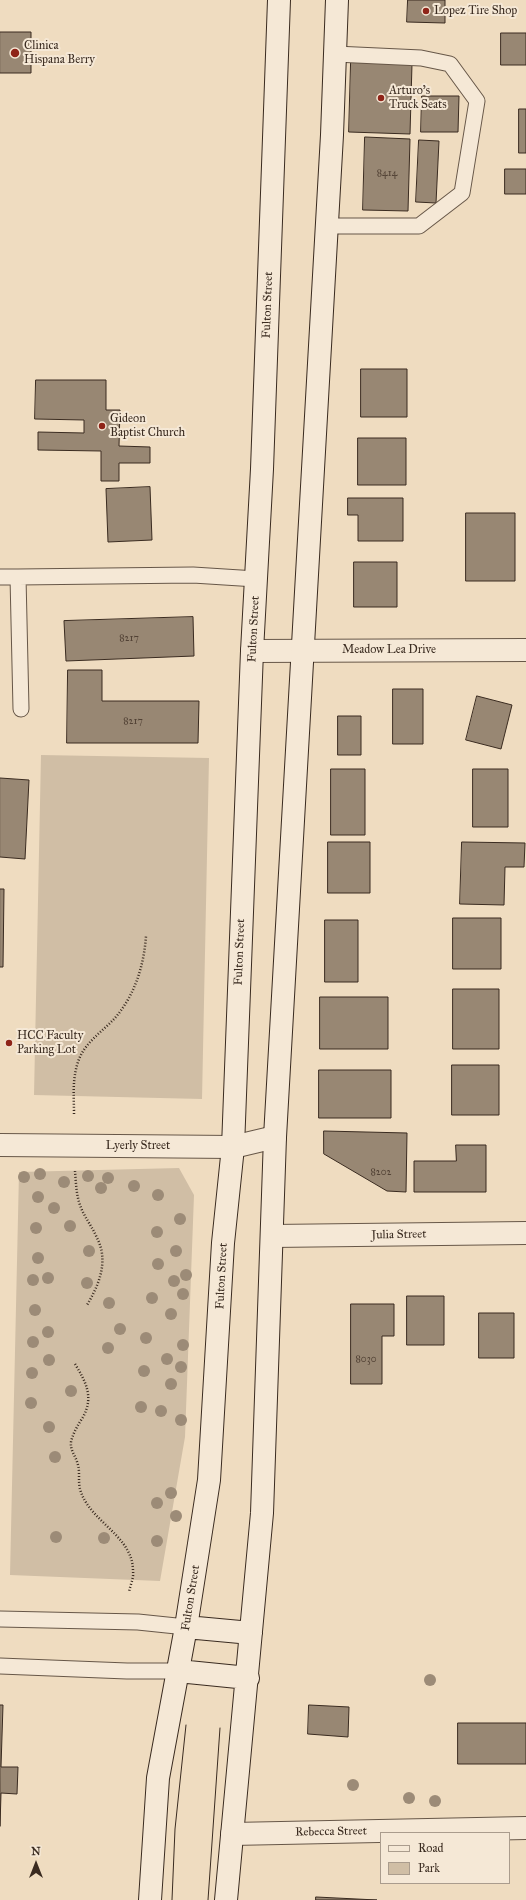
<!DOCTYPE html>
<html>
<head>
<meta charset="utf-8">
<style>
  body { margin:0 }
  #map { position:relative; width:526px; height:1900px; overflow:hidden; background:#efdcc0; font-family:"IM FELL Great Primer",serif }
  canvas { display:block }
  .legend { position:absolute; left:380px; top:1832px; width:130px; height:52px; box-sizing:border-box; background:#f5e8d6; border:1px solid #aa9c8d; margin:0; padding:5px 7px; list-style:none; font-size:12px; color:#3a2b20 }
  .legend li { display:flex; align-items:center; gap:8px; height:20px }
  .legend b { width:20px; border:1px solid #aa9c8d }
  .north { position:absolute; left:16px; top:1844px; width:40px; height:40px; -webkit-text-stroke:3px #f5e8d6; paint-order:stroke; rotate:0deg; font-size:11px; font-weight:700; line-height:16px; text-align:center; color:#3a2b20 }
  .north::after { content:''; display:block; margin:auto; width:14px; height:18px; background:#3a2b20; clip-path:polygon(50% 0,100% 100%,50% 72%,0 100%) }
</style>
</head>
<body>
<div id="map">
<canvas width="526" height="1900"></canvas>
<ul class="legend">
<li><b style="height:5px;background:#f5e8d6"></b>Road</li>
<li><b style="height:11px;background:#d0bea5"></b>Park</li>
</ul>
<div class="north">N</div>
</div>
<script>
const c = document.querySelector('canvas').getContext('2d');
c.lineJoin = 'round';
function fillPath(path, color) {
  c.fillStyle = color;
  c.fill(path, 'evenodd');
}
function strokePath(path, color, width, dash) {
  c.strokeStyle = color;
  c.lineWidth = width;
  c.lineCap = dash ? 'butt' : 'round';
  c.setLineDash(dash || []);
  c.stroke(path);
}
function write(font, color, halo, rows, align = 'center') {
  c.font = font + ' "IM FELL Great Primer",serif';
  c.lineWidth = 4;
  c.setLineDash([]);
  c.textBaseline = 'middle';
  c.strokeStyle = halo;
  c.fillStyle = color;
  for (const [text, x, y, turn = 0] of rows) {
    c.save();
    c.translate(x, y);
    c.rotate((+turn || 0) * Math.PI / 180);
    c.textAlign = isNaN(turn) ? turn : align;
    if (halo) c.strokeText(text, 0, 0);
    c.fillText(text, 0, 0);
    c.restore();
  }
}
fillPath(new Path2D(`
  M41 755 209 758 202 1099 34 1095Z
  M179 1168 194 1195 185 1437 160 1581 10 1575 19 1172Z`), '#d0bea5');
const building = new Path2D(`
  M408 0H445V23L407 22Z
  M0 32H31V73H0Z
  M501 33H526V65H501Z
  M351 62 412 64 410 134 349 132Z
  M422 96H459L458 132H421Z
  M519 109H526V153H519Z
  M365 137 410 139 408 211 363 210Z
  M419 140 439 141 436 203 416 202Z
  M505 169H526V194H505Z
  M361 369H407V417H361Z
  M36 380H106V410H120L119 446 150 447V463H119V481H101V451L38 450V432L84 433V420L35 419Z
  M358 438H406V485H358Z
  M150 487 152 540 108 542 106 489Z
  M348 498H403V541H358V515H348Z
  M466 513H515V581H466Z
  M354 562H397V607H354Z
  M193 617 194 656 66 661 64 621Z
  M68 670H102V701H199L198 743H67Z
  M393 689H423V744H393Z
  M477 696 512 705 501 749 466 740Z
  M338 716H361V755H338Z
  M331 769H365V835H331Z
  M473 769H508V827H473Z
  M0 778 29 780 25 859 0 857Z
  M328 842H370V893H328Z
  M462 842 525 843 524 867H505L504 905 460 904Z
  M0 889H4L3 967H0Z
  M453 918H501V969H453Z
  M325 920H358V982H325Z
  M453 989H499V1049H453Z
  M320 997H388V1049H320Z
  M452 1065H499V1115H452Z
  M319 1070H391V1118H319Z
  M324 1131 407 1133 406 1192 387 1191 324 1154Z
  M456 1145H486V1192H414V1161H456Z
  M407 1296H444V1345H407Z
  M351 1304H394V1336H382V1384H351Z
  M479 1313H514V1358H479Z
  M0 1705H3L1 1767H18L17 1794 1 1793 0 1826Z
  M309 1705 349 1707 348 1737 308 1734Z
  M458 1723H526V1764H458Z
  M316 1897 377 1900H316Z`);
fillPath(building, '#988773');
strokePath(building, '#3a2b20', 1);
const service = new Path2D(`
  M326 226H419L462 193 477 101 450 64 421 58 335 54
  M0 577H18
  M21 709 18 577 193 575 256 579
  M0 1619 138 1622 186 1627
  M0 1666 127 1671H178`);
const minor = new Path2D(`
  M252 651 526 650
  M0 1145 233 1147 275 1137
  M272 1236 526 1233
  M232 1834 526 1828`);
const secondary = new Path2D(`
  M186 1627 251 1633
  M178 1671 248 1678
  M150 1900 158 1778 186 1627 209 1480 223 1243 233 1147 252 651 262 469 279 0
  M226 1900 262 1513 275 1137 332 135 337 0`);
strokePath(service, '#675748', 17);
strokePath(minor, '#675748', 24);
strokePath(secondary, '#3a2b20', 24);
strokePath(new Path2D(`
  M74 1114C74 1096 72 1080 78 1062 84 1043 102 1032 115 1018 135 995 144 965 146 936
  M75 1171C76 1182 76 1194 80 1205 84 1217 92 1226 97 1238 109 1261 99 1285 87 1305
  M75 1364C86 1382 94 1397 83 1417 78 1425 73 1433 71 1442 70 1451 76 1456 78 1465 80 1472 78 1481 80 1489 89 1522 133 1535 133 1571 134 1578 130 1586 129 1592`), '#3a2b20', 2.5, [1, 2]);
strokePath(service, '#f5e8d6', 15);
strokePath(minor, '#f5e8d6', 22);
strokePath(secondary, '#f5e8d6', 22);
strokePath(new Path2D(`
  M172 1900 175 1829 186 1725
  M208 1900 220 1728`), '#3a2b20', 1);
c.fillStyle = '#9c8b77';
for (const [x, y] of [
  [40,1174],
  [88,1176],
  [24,1177],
  [108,1178],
  [64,1182],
  [134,1186],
  [101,1188],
  [158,1195],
  [38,1197],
  [54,1208],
  [180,1219],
  [70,1226],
  [36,1228],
  [157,1232],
  [89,1251],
  [176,1251],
  [38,1258],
  [158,1264],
  [186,1275],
  [48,1278],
  [33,1280],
  [174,1281],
  [87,1283],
  [183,1294],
  [152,1298],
  [109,1303],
  [35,1310],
  [171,1314],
  [120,1329],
  [48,1332],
  [146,1338],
  [33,1342],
  [183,1345],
  [108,1348],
  [167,1359],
  [49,1360],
  [181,1367],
  [144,1371],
  [32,1373],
  [171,1384],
  [71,1391],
  [31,1403],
  [141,1407],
  [161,1411],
  [181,1420],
  [49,1427],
  [55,1457],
  [171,1493],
  [157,1503],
  [176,1516],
  [56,1537],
  [104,1538],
  [157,1541],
  [430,1680],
  [353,1785],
  [409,1798],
  [435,1801]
]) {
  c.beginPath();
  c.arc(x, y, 6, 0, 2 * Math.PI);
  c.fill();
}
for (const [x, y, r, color] of [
  [426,11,4,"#8f2418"],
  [15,53,5,"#8f2418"],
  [381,98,4,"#8f2418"],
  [102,426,4,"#8f2418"],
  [9,1043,4,"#8f2418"]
]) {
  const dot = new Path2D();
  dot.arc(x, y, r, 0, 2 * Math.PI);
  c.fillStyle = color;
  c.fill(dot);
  strokePath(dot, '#f5e8d6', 1.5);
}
write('10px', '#524235', null, [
  ["8414",387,174],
  ["8217",129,639],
  ["8217",133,722],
  ["8202",381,1173],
  ["8030",366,1360]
]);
write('12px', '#3a2b20', '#f5e8d6', [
  ["Lopez Tire Shop",434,11],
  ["Clinica",24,46],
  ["Hispana Berry",24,60],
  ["Arturo's",389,91],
  ["Truck Seats",389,105],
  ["Gideon",110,419],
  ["Baptist Church",110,433],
  ["HCC Faculty",17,1036],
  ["Parking Lot",17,1050]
], 'left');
write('12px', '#3a2b20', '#f5e8d6', [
  ["Fulton Street",268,305,-88],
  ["Fulton Street",254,629,-87],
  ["Meadow Lea Drive",389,650],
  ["Fulton Street",240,952,-88],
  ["Lyerly Street",138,1146],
  ["Julia Street",399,1235,-1],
  ["Fulton Street",222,1276,-87],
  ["Fulton Street",191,1598,-81],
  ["Rebecca Street",331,1832,-1]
]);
</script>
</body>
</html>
